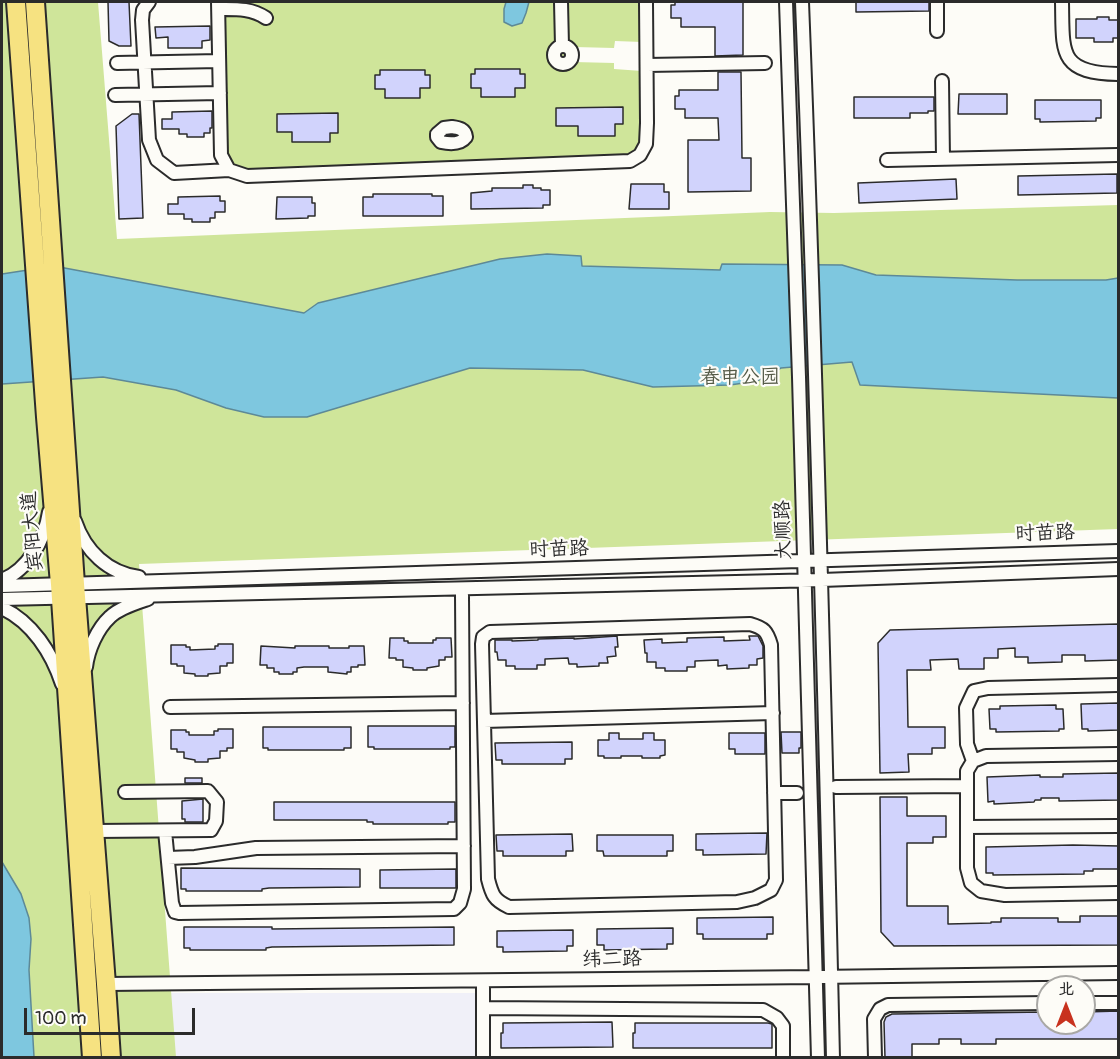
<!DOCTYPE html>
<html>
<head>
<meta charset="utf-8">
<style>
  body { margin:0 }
  #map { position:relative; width:1120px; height:1059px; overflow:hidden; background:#fdfcf7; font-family:Pangolin,"LXGW WenKai TC",sans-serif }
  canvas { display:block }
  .frame { position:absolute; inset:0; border:3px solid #2b2b2b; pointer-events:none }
  .north { position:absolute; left:1036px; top:975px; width:60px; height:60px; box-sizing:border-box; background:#fdfcf7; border:2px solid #a9a8a5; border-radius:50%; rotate:0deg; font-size:16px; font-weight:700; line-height:24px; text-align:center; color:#2b2b2b }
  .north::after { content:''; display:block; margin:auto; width:21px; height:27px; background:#c8321e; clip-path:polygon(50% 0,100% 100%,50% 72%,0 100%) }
  .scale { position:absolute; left:24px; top:1008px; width:171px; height:27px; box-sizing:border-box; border:3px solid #2b2b2b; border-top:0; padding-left:8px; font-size:18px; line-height:21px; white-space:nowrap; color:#2b2b2b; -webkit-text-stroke:4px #fdfcf7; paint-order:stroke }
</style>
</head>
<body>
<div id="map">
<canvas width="1120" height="1059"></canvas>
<div class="frame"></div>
<div class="north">北</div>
<div class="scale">100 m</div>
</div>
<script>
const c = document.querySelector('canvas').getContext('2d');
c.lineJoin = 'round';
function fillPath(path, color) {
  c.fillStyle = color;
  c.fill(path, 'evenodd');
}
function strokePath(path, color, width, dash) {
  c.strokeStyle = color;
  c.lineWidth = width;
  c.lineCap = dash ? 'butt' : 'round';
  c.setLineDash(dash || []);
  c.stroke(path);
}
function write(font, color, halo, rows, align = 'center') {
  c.font = font + ' Pangolin,"LXGW WenKai TC",sans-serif';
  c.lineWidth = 4.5;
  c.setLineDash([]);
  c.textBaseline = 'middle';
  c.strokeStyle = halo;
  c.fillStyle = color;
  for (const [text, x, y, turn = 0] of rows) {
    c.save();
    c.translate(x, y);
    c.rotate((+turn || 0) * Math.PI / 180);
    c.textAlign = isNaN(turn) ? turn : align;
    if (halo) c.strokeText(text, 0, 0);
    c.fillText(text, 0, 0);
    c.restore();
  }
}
fillPath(new Path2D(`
  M158 993H483V1057H163Z`), '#f0f0f8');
fillPath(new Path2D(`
  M2 2H98L117 239 770 212 834 213 1118 205V529L139 564 176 1057 2 1058Z
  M223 2H641L642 42 615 41 614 48 575 47 574 62 614 63V69L642 71 641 143 636 153 628 158 249 172 233 167 225 153Z`), '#cfe59a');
const water = new Path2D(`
  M506 2H529L526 13 522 23 512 26 504 22V9Z
  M547 254 581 256 582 266 720 270 722 264 842 265 876 275 1017 280H1106L1118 278V398L860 385 852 362 781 368 757 381 730 385 653 387 583 370 470 368 307 417H264L226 408 176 390 103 377 2 384V274L54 266 304 313 318 303 500 259Z
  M2 862 21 894 29 918 31 939 29 970 34 1057H2Z`);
fillPath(water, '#7ec7df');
strokePath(water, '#5d8997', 1.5);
const building = new Path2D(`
  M108 2H129L131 46H119L109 41Z
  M675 2H743V55L715 56V27H681V18H671V5H675Z
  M856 2H929V11L856 12Z
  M1097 17H1109V20H1119V38H1113V42H1094V38H1076V19H1097Z
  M210 26V40L202 41V48H168V37L156 38 155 27Z
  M475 69H520V74H525V88H515V97H481V88H471V74H475Z
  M380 70H425V75H430V88H420V98H385V89H375V75H380Z
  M718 72H741L742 158H751V191L688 192V140H719L718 118H685V109H675V96H679V90H718Z
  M959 94H1007V114H958Z
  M854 97H934V111H928V113H910V118H854Z
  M1035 100H1101V118H1096V121L1040 122V119H1035Z
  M623 107V124H615V136H578V126H556V108Z
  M212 111V128H210V133H204V137H187V134H179V129H162V119H172V112Z
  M338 113V133H330V142H292V132H277V114Z
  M132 114H139L143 218 119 219 116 126Z
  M1117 174V193L1018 195V176Z
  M956 179 957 199 859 203 858 183Z
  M631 184H664V192H669V209H629Z
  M523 185H533V188H541V190H550V205H543V208L471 209V193L492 191V188H523Z
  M373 194H432V196H443V216H363V197H373Z
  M220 196V201H225V212H215V218H210V222H192V219H184V214H168V204H178V197Z
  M277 197H312V203H315V216H308V218L276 219Z
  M1119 624V660L1085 661V655H1062V662L1028 663V657H1015V648L998 649V658H984V669H959L958 659 930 660 931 670H907L908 727H945V748H932V754H908L909 772 880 773 878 643 890 630Z
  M617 636 618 647H615L616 656 607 657 608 663H599V666L577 667V664H569L568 658 545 659V665H537V669H515V666H506V660H498L497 652H495V640H512V641L538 640V639L574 638V639Z
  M749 636H758L763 646V658L757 659V665H749V668L727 669V665L718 666V660L695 661V667H687V671H665V668H656V662H647V653H645L644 640 662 639V643L687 642V638L724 637V641L750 640Z
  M390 638H404V641H408V643H433V640H436V638H451L452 657H445V660H439V666L427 668V670H413V668L403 667V660H396V658H389Z
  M218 644H233V663H227V666H220V673L208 674V676H195V674L184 673V666H177V664H171V645H186V647H190V650L215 649V646H218Z
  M261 646 295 648V646H329V648H349V646H364L365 665H358V667H351V672H347V674L328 672V667H304L297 668V672H293V674H279V672H274V668H267V665H260Z
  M1119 703V730L1088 731V729H1082L1081 704Z
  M1056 705V709H1063L1064 729H1059V731L996 732V729H990L989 709H1000V706Z
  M368 726H455V747H450V749H374V747H368Z
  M263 727H351V748H344V750H268V748H263Z
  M218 729H233V748H227V751H220V758L208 759V762H195V760L184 758V752H177V749H171V730H186V732H189V735H214V731H218Z
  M781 732H801V748H799V753H782Z
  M609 733H619V739H643V733H654V740H665V755L660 756V758H642V756H621V758H604V756H598V740H609Z
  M729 733H765V754H735V749H729Z
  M572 742V759H565V764H502V760H496L495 743Z
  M1119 773V800L1059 801V798H1041V800H1035L1034 802 994 804V801L988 802 987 777 1040 775V777H1063V774Z
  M185 778H202V783H185Z
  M880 797H907V816H946V837H933V843H907V906H948V924L991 923V922H1001V918H1058V922H1080V916H1119V945L894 946 881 932Z
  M203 799V822H185V819H182V801Z
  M274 802H455V822H448V824H373V822H367V820H274Z
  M767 833 766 854 703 855V850H696V834Z
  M572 834 573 851H566V856H503V851H497L496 835Z
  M597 835H673V851H667V856H604L603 851H597Z
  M1073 845 1119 846V869H1093V871H1084V874L993 875V873H986V847Z
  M181 868 360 869V887L269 888 262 889V891H186V889H181Z
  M456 869V888H380V870Z
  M773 917V934H767V939H703V934H697V918Z
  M184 927H272V929L454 927V945L272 947 266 948V950H190V948H184Z
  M673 928V944H667V949L604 950V945H597V929Z
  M573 930V946H567V951L503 952V947H497V931Z
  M1119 1011V1039H996V1044H961V1039H939V1044H912V1058H885L884 1022 886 1017 892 1014 1048 1012V1023H1084V1012Z
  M612 1022 613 1047 501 1048V1033H503V1023Z
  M635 1023H768L772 1024V1048H633V1033H635Z`);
fillPath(building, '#d1d3fc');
strokePath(building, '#2b2b2b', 1.5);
const minor = new Path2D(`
  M149 2 143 10 142 20 149 140 157 160 174 173 229 170
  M218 2 221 155 229 170 247 176 630 161 640 155 646 144 647 123 646 2
  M561 2 562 46
  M786 2 799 377 818 1058
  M802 2C816 353 825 705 833 1058
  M1062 2C1063 52 1058 73 1118 74
  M219 9C236 9 251 8 266 18
  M937 31V2
  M554 55a9 9 0 1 1 18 0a9 9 0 1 1-18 0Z
  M117 63 219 61
  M647 65 765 63
  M942 81 943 159
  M115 95 220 93
  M452 127C459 128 465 129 466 137 460 145 450 144 441 142L437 137V134L444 128Z
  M887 160 1118 155
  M75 521C85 551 108 573 139 577
  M2 580C28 570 45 539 49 512
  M2 586 1118 551
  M2 599 822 580 1118 569
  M2 608C32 622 52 653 62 684
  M750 624C764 628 767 631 771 645L776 880 771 890 755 898 737 902 509 907C494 900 492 895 488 879L482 644 483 637 490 632Z
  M86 667C88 650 97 629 110 617 119 608 136 603 148 599
  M170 707 463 703
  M484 721 773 713
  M1118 754 986 756 973 761 967 771V868L971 883 981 891 1005 895 1118 893
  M973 761 967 744 966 708 974 691 988 688 1118 685
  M836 787 967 786
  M774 793H797
  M967 827 1118 826
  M95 831 211 830 216 821 217 802 208 791 125 792
  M165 831 172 903 175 912 179 913 454 909 460 903 464 889 462 595
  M168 858 195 857 256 848 464 846
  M106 984 816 977 1118 973
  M483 987V1058
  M1084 1003H1118
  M483 1008 763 1010 777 1018 783 1026V1058
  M875 1058 874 1019 880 1009 888 1005 1048 1003`);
const highway = new Path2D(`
  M16 2 46 417 60 584 92 1058
  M35 2 75 584 106 984 111 1058`);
strokePath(minor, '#2b2b2b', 16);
strokePath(highway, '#2b2b2b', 22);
strokePath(minor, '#fdfcf7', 12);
strokePath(highway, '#f6e281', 18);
write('20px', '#545a47', '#fdfcf7', [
  ["春申公园",740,378]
]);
write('20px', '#2b2b2b', '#fdfcf7', [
  ["大顺路",784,530,-92],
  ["宾阳大道",33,531,-95],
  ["时苗路",1045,534,-2],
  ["时苗路",559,550,-2],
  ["纬二路",612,960,-1]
]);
</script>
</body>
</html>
